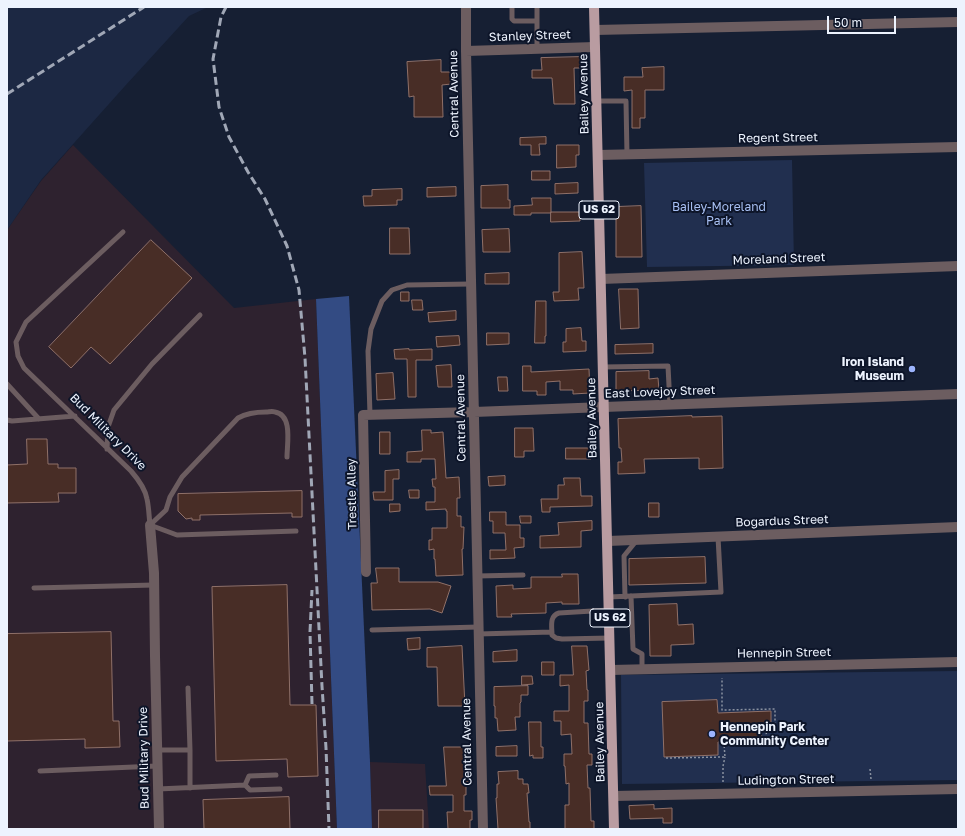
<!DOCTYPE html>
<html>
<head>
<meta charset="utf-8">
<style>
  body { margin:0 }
  #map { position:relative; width:965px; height:836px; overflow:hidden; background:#161f33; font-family:"Golos Text",sans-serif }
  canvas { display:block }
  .frame { position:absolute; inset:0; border:8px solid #edf3fe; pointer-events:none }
  .scale { position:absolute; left:827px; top:16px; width:69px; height:18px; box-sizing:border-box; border:2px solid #edf3fe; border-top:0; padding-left:5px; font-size:12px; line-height:14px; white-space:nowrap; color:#edf3fe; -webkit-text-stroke:3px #0d1529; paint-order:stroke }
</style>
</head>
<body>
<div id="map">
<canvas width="965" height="836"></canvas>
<div class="frame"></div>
<div class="scale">50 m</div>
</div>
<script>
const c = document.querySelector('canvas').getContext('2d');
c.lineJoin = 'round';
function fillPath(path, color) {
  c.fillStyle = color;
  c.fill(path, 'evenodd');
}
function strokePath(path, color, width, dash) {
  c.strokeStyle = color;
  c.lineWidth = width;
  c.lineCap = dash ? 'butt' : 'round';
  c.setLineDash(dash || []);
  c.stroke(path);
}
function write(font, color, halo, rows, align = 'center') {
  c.font = font + ' "Golos Text",sans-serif';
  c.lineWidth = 4;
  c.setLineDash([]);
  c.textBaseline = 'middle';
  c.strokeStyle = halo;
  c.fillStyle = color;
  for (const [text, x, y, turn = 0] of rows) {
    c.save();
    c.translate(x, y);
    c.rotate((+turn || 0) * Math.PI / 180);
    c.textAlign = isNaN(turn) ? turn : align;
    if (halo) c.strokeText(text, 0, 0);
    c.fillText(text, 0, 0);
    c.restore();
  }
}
fillPath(new Path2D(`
  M73 145 234 308 316 299 337 829H7V230L41 181Z
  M370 762 425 764 429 829H372Z`), '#2e222f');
fillPath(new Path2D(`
  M7 7H208L189 16 125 86 41 180 7 230Z`), '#1c2843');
fillPath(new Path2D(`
  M792 160 794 265 647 267 644 163Z
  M958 671V780L622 784 621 675Z`), '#212f4f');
fillPath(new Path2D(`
  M349 296 370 762 372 829H337L316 299Z`), '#334b83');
const building = new Path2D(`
  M581 57V68H574L575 104H554L552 78H532V70H542L541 58Z
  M441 60V72H451V84L442 85 443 117H414V96L409 97 407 62Z
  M664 67V90H645V118H640V128H632V90L624 91V77H643L642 68Z
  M546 137V144H539L540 155H531V145H520V138Z
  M557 145H579V155H576V167L557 168Z
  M532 171H550V180H532Z
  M578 183V193L555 194V184Z
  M508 185V200H510V208H481V186Z
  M456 187V196L427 197V188Z
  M402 189V200H397V205L364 206 363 196H372V190Z
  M532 198H551V213H531V215H514V206L532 205Z
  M641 206 642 257H616V207Z
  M551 212H580V221L551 222Z
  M390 228H409L410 254H390Z
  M509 229 510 252H483L482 230Z
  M151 240 192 278 110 364 91 347 71 368 49 347Z
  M582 252 584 288H578L579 300 554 301 553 292H559V253Z
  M509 273V284H485V274Z
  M619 289H638L639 328 621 329Z
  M401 292H409V301H401Z
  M412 300H422L423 310H413Z
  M536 301H546V336H545V343H535Z
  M456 311V320L429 322 428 313Z
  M581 328 582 341H586V351L563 352V342H566V329Z
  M487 333H509V344L487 345Z
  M459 336 460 345 437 347 436 337Z
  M653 344V353L615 354V345Z
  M409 349V350L432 349V360H416V397H408L407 359H395L394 350Z
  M451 365 452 387H438L436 366Z
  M523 366H531V372L589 369 590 393 573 394V390H560V381L546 382V395H537V391H523Z
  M649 371V379L658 378 659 390 616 391V372Z
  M393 373 395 399 377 400 376 374Z
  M498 377H507L508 391H499Z
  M692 416V417L722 416 723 468 699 469V458L644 459 645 473 618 474V462H622L621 448H619L618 419Z
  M515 428H533L534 451H524V457H515Z
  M422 430H431V433L443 432 446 478 459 477 460 498H457V516H461V527H464L463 549H462L463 575 436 576 435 559H434V549L429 550V540H432V528H447V511H446V509L426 510V502H435V487H433L432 479H436L435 459H421V462H407V452L422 451Z
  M380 432H390V454H380Z
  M27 439H47L48 464H58V468H76V493H58L59 502 7 503V465L27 464Z
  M566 448H591V459H566Z
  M399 470V479H393V500H374L373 492H385V471Z
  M505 476V485L489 486 488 477Z
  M564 478H580L581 496H592V506L550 507V512H542L541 499H558V485H564Z
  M409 490H419V498H410Z
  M302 491V517H292V513L200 515V520H192V518L186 519 178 511V494Z
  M649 503H659V517H649Z
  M390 504H400V511L390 512Z
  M490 512H506V525H520V538H524V547L514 548 515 558 490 559V550H506L505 533H493V521H490Z
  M520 516H531V523H521Z
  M592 521V530L581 531V547L540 548V536L559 535 558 523Z
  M705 557 706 583 629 585V559Z
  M376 568H399V582H438L451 586 442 613 430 609 372 610 371 583H377Z
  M562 574H578L579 604H562V602L546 603V613L511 614 512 617H497L496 586 513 585V589L531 588V577H562Z
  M287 585 290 705H316L318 776 288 777 287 759 216 761 212 587Z
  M677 604 678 625 693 624 694 644 671 645V656H650L649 605Z
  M111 632 113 721H119L120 747 85 748V739L7 741V634Z
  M420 638V649L408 650 407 639Z
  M462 646 465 706H438L437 667H427V648Z
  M572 646H587L589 670 586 671 587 690H588V701H584V723H588L589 754H592V765H587L588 788H590L591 821H594V829H565V805H569V783L566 784 565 766H564V754H572L571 734 561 735V721H554V711H569V685L560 686V675H573Z
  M517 650V661L493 662V652Z
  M542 662H554V675H542Z
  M522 676H532L533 684 522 685Z
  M528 686V695H521V702L520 703V717H515L516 730 498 731 497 718H495V706H494V687Z
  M717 700 718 713 771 711V727L761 728 762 740 718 742V755L664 757 662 702Z
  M529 722H541V747H543V758H533V755L530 756Z
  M517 746V756H496V747Z
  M444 747H469V782H466V795H464V811H472V820H470V829H448L447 812H453V795H430L429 786H446Z
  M518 771V779H523V784H528L529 793H527L529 822H530V829H498L496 798H497V784H499L498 772Z
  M289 797 290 829H204L203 800Z
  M654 805V809L672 808V823H663V818L630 819 629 806Z
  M379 810H423V829H379Z`);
fillPath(building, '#482d26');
strokePath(building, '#8f7068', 1);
strokePath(new Path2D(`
  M666 758 725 757 724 744 767 743 766 729 775 726V709L722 710V678
  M870 769 871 779
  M723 782V766L725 757`), '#8991a0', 1.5, [2, 2]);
strokePath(new Path2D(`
  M512 7V19L514 21H537
  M537 7V49
  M597 101H626L627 155
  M123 232 26 322 16 342 18 356 24 368 131 471C138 479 145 488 147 499 149 508 149 517 150 525
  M603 367 668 366 670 405
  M7 384 39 419
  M370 415 368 351 371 329 382 301 392 290 407 285 471 284
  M7 420 12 421 75 416
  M107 449 108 427 114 410 152 364 200 315
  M150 525 166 510 170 497 182 477 238 418C247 413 256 412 266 412 269 412 272 411 275 412 293 415 287 444 287 457
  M150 525 177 535 296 531
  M477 576 523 575
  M34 588 154 585
  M631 596 632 623
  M609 597 721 592 718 537
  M625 597 624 556 637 540
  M609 610 559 613C549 616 552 627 552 635L556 638 562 639 610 638
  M610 623H632L633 649 642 654V670
  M372 630 478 627
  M478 634 552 632
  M188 688 190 750
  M157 750H190V788
  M40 771 157 766
  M245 785 249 776 276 775
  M158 789 245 785 250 790 280 789`), '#6c5d60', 5);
strokePath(new Path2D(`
  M466 7V51L483 829
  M595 30 958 22
  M466 51 595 47
  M598 155 958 147
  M601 279 958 266
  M150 525 154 573 155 656 159 829
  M608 541 958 527
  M366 572 363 415 474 412 604 407
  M611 670 958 662
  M614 796 958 789`), '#6c5d60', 10);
strokePath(new Path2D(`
  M604 407 958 394`), '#6c5d60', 10);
strokePath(new Path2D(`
  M594 7 614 829`), '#b99ca1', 10);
strokePath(new Path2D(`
  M226 7 221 17 213 59 219 107 229 137 248 172 265 199 287 246 299 290 305 358 322 686 326 748 329 829
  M7 94 144 7
  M312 704 310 632 312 590`), '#a0a7b6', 3, [8, 4]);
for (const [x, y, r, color] of [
  [912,369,4,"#9cb4fd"],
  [712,734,4,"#9cb4fd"]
]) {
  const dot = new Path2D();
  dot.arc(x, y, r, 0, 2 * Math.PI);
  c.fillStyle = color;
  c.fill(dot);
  strokePath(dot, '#0d1529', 1.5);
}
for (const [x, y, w] of [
  [599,210,40],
  [610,618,40]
]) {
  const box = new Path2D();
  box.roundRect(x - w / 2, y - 9, w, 18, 3);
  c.fillStyle = '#0d1529';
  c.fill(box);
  strokePath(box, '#edf3fe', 1);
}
write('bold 11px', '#edf3fe', null, [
  ["US 62",599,210],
  ["US 62",610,618]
]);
write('12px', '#edf3fe', '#0d1529', [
  ["Stanley Street",530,36,-2],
  ["Central Avenue",454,94,-91],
  ["Bailey Avenue",584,94,-91],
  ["Regent Street",778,138,-1],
  ["Moreland Street",779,259,-2],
  ["East Lovejoy Street",660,392,-2],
  ["Central Avenue",461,418,-91],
  ["Bailey Avenue",592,418,-91],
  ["Bud Military Drive",108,432,45],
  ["Trestle Alley",352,494,-91],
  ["Bogardus Street",782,521,-2],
  ["Hennepin Street",784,653,-1],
  ["Central Avenue",467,742,-91],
  ["Bailey Avenue",600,742,-91],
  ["Bud Military Drive",144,758,-91],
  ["Ludington Street",786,780,-1]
]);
write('12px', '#a7bff2', '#0d1529', [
  ["Bailey-Moreland",719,207],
  ["Park",719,221]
]);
write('bold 12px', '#edf3fe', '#0d1529', [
  ["Iron Island",904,362],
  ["Museum",904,376],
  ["Hennepin Park",720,727,"left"],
  ["Community Center",720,741,"left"]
], 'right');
</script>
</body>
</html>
